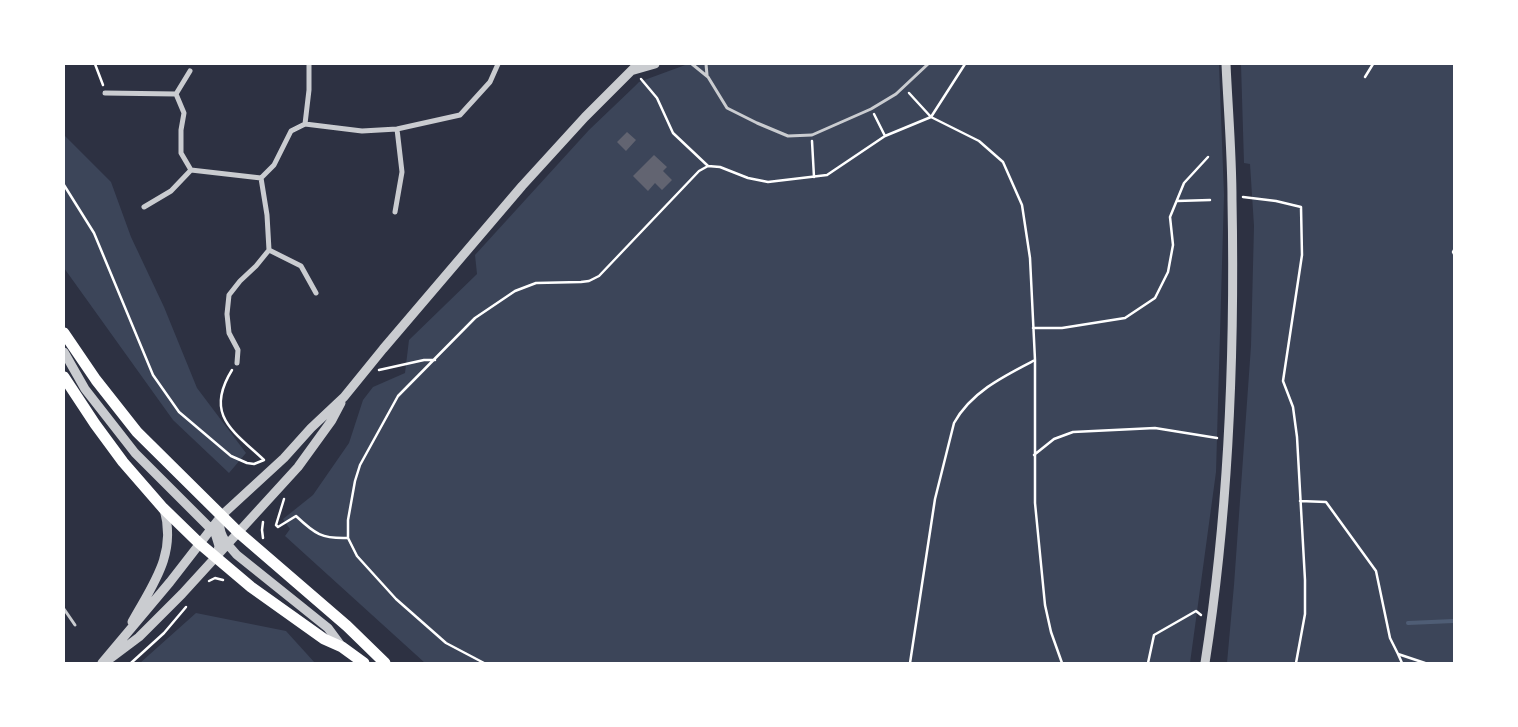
<!DOCTYPE html>
<html>
<head>
<meta charset="utf-8">
<style>
  body { margin:0 }
  #map { position:relative; width:1518px; height:727px; overflow:hidden; background:#2d3142; font-family:Mulish,sans-serif }
  canvas { display:block }
  .frame { position:absolute; inset:0; border:65px solid #fff; pointer-events:none }
</style>
</head>
<body>
<div id="map">
<canvas width="1518" height="727"></canvas>
<div class="frame"></div>
</div>
<script>
const c = document.querySelector('canvas').getContext('2d');
c.lineJoin = 'round';
function fillPath(path, color) {
  c.fillStyle = color;
  c.fill(path, 'evenodd');
}
function strokePath(path, color, width, dash) {
  c.strokeStyle = color;
  c.lineWidth = width;
  c.lineCap = dash ? 'butt' : 'round';
  c.setLineDash(dash || []);
  c.stroke(path);
}
fillPath(new Path2D(`
  M688 64H1219L1224 195 1216 472 1190 663H425L285 536 290 529 283 519 313 495 349 443 363 400 373 387 405 373 409 340 477 274 475 255 589 130 634 87 639 82Z
  M1241 64H1454V663H1227L1234 585 1251 346 1254 226 1250 164 1244 163Z
  M64 135 111 182 131 237 164 307 197 388 246 453 229 473 173 420 64 268Z
  M196 613 286 631 315 663H140Z`), '#3c4559');
strokePath(new Path2D(`
  M1408 623 1454 621`), '#4f5d75', 4);
fillPath(new Path2D(`
  M627 132 636 140 626 151 617 142Z
  M654 155 667 167 663 171 672 180 662 190 655 183 648 191 633 176Z`), '#626471');
strokePath(new Path2D(`
  M95 64 103 85
  M1365 77 1373 64
  M641 79 657 98 673 133 708 166
  M909 93 931 117 965 64
  M874 114 885 136
  M812 141 814 177
  M64 185 94 233 153 375 179 412 231 456 247 463 254 464 264 460C233 431 204 415 232 370
  M1243 197 1276 201 1301 207 1302 255 1283 381 1293 407 1297 437 1305 580V614L1296 663
  M1177 201 1210 200
  M1454 250 1453 252 1454 254
  M1033 328H1062L1125 318 1155 298 1168 272 1173 245 1170 217 1184 183 1208 157
  M379 370 424 360H435
  M1034 455 1054 439 1073 432 1155 428 1217 438
  M284 499 276 525 278 527 296 516C315 534 322 539 348 538
  M1300 501 1326 502 1376 571 1390 638 1398 654 1425 663
  M263 522 262 530 263 538
  M209 581 215 578 223 580
  M1398 654 1402 663
  M131 663 164 633 186 607
  M484 663 446 643 396 599 357 556 348 538V520L355 481 360 465 398 396 475 318 515 291 536 283 581 282 589 281 599 276 699 171 708 166 720 167 748 178 768 182 827 175 885 136 931 117 979 141 1003 162 1022 205 1030 258 1035 360V503L1045 605 1051 632 1062 663
  M910 663 935 499 954 423C971 392 1004 376 1035 360
  M1148 663 1154 635 1196 611 1201 615`), '#fff', 2.5);
strokePath(new Path2D(`
  M692 64 708 77 727 108 757 123 788 136 812 135 871 109 896 94 928 64
  M706 64 707 75
  M64 609 75 625`), '#caccd0', 3);
strokePath(new Path2D(`
  M105 93 176 94 184 113 181 130V153L191 170 261 178 274 165 291 131 305 124 362 131 397 129 460 115 490 82 498 64
  M176 94 190 71
  M305 124 309 90V64
  M261 178 267 215 269 250 301 266 316 293
  M144 207 171 191 191 170
  M395 212 402 172 397 129
  M237 363 238 350 229 333 227 314 229 295 240 281 256 266 269 250`), '#caccd0', 5);
strokePath(new Path2D(`
  M634 70 655 64
  M64 352 85 389 135 453 215 533 219 546 217 555
  M221 517C216 533 227 544 237 555L328 628 342 647
  M132 622C153 584 177 554 164 509
  M111 658 139 637 182 594 298 467 332 420 341 403
  M102 663 170 582 222 515 284 458 311 428 344 397 383 349 522 186 585 117 638 64
  M1205 663C1229 510 1235 354 1232 200 1232 154 1228 109 1226 64`), '#caccd0', 9);
strokePath(new Path2D(`
  M64 333 96 380 137 432 238 532 347 626 385 663
  M64 377 95 424 123 462 163 508 199 543 251 587 324 639 342 647 364 663`), '#fff', 11);
</script>
</body>
</html>
